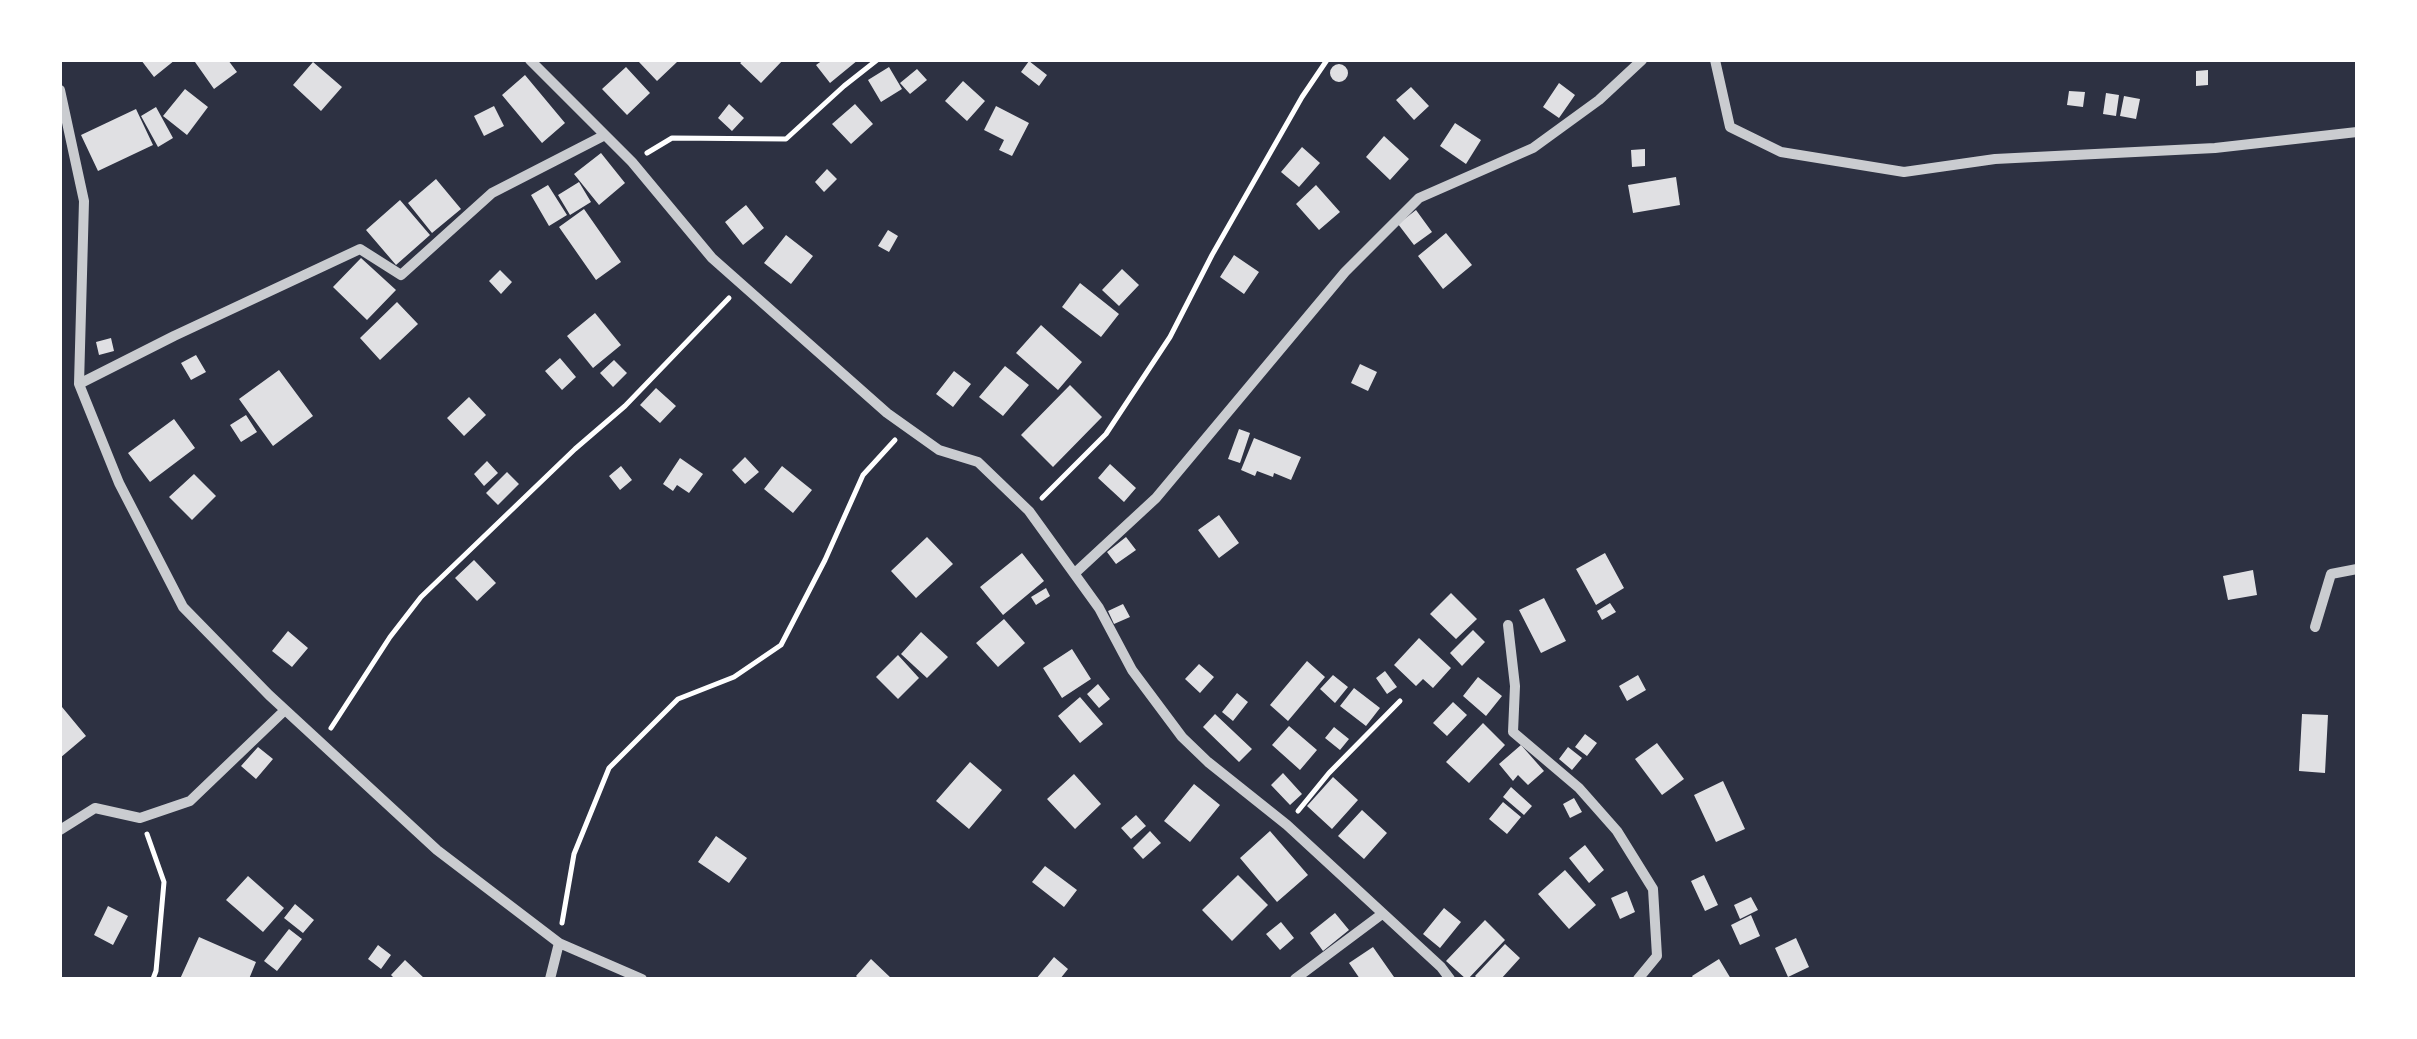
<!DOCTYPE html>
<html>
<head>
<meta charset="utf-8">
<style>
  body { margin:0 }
  #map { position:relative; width:2417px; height:1039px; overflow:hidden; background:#2d3142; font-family:"Public Sans",sans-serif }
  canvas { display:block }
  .frame { position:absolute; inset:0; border:62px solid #fff; pointer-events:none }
</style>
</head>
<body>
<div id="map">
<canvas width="2417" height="1039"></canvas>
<div class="frame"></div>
</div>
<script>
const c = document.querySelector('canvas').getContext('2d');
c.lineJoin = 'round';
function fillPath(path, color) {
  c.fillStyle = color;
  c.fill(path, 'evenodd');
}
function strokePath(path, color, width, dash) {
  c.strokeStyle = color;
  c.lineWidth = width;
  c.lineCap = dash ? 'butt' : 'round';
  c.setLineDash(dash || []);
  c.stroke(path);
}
fillPath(new Path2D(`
  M141 60H175L154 77Z
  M198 60H228L237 72 214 89 195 62Z
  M641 60H674L677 62 657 81 639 62Z
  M744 60H783L761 83 740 63Z
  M823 60H858L830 83 816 65Z
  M1029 61 1047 75 1039 86 1021 72Z
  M313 62 342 87 321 111 293 85Z
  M1330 73a9 9 0 1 1 18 0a9 9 0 1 1-18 0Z
  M626 67 650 93 627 115 602 89Z
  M889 67 902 89 881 102 868 80Z
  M917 69 927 80 910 94 900 83Z
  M2208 70V85L2196 86V71Z
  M525 75 565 123 542 143 502 95Z
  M963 81 985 101 967 121 945 101Z
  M1559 83 1575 95 1559 118 1543 107Z
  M1411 87 1429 106 1414 120 1396 100Z
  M185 89 208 107 187 135 163 116Z
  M2069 91 2085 92 2083 107 2067 105Z
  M2106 93 2119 95 2116 116 2103 114Z
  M2124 96 2140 99 2136 119 2120 116Z
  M729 104 744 118 732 131 718 118Z
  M855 104 873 124 851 144 832 124Z
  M494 106 504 126 484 136 474 116Z
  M996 106 1029 123 1012 156 999 150 1004 140 984 130Z
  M156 107 173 138 158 147 141 116Z
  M136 109 153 145 98 171 81 135Z
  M1455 123 1481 140 1466 164 1440 146Z
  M1384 136 1409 159 1390 180 1366 157Z
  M1302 147 1320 163 1299 187 1281 172Z
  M1645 149V166L1632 167 1631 150Z
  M601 153 625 183 599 205 574 174Z
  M827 169 837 179 824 192 815 182Z
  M1676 177 1680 205 1633 213 1628 185Z
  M436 179 461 209 432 233 408 203Z
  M579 182 591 202 570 215 558 195Z
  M548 185 567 215 549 226 531 195Z
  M1316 185 1340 212 1319 230 1296 204Z
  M400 200 430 235 396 265 366 230Z
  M746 205 764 228 743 245 725 222Z
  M584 209 621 262 596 280 559 227Z
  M1416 210 1432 232 1414 245 1398 224Z
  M888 230 898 236 889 252 878 246Z
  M1446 233 1472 265 1443 289 1418 256Z
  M786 235 813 256 791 284 764 263Z
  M1234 255 1259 272 1244 294 1220 277Z
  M361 258 396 290 367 320 333 287Z
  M1122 269 1139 285 1119 306 1102 290Z
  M500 270 512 282 501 294 489 281Z
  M1080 283 1119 314 1101 337 1062 307Z
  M397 302 418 324 380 360 360 338Z
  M595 313 621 345 593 368 567 336Z
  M1041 325 1082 362 1058 390 1016 353Z
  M111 338 114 351 99 355 96 342Z
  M196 355 206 372 191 380 181 363Z
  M560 358 576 377 562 390 545 371Z
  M614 360 627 373 613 387 600 373Z
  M1360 364 1377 372 1368 391 1351 383Z
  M1005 366 1029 385 1003 416 979 397Z
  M279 370 313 416 273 446 239 399Z
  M954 371 971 384 953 407 936 394Z
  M1070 385 1102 417 1053 467 1021 435Z
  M656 388 676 406 660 423 640 405Z
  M469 397 486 415 464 436 447 418Z
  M246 415 257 432 241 442 230 425Z
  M174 419 195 448 150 482 128 453Z
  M1239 429 1250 433 1240 463 1228 459Z
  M1254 438 1301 457 1291 480 1274 473 1273 477 1257 471 1255 476 1241 470Z
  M745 457 759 472 745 484 732 470Z
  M680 458 703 474 689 493 677 485 673 491 663 484Z
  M487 461 498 473 484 486 474 474Z
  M1110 464 1136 488 1124 502 1098 478Z
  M621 466 632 480 620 490 609 476Z
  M782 466 812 490 793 513 764 489Z
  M507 472 519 484 498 505 486 493Z
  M194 474 216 496 192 520 169 497Z
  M1219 515 1239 543 1219 558 1198 530Z
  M927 537 953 564 916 598 891 571Z
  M1126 537 1136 550 1116 564 1107 552Z
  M1022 553 1044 581 1003 615 980 587Z
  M1605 553 1624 588 1596 605 1576 569Z
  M474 560 496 583 477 601 455 578Z
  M2253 570 2257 595 2228 600 2223 576Z
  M1046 588 1050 596 1036 605 1031 597Z
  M1451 593 1477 619 1456 639 1430 614Z
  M1544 598 1566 641 1541 653 1519 610Z
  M1610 603 1616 612 1602 620 1597 611Z
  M1123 604 1130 617 1114 624 1108 611Z
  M1004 619 1025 643 998 667 976 643Z
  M1473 630 1485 642 1462 666 1450 653Z
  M288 631 308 648 292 667 272 651Z
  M921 632 948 657 927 678 901 654Z
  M1419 638 1451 668 1433 688 1423 679 1416 686 1394 665Z
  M1072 649 1091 679 1062 698 1043 668Z
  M898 655 919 678 898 699 876 677Z
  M1307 661 1325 677 1288 721 1270 705Z
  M1199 664 1214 677 1200 693 1185 679Z
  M1385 671 1397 687 1387 694 1376 678Z
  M1333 675 1348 687 1335 703 1320 689Z
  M1638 675 1646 690 1627 701 1619 686Z
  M1478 677 1502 696 1486 716 1463 696Z
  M1098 684 1110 699 1099 708 1087 694Z
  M1354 688 1380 708 1366 726 1340 706Z
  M1237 693 1248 702 1233 721 1222 712Z
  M1080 697 1103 724 1080 743 1058 716Z
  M1453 702 1467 715 1447 736 1433 723Z
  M62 707 86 736 60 758V709Z
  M1215 714 1252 749 1239 762 1203 727Z
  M2302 714 2328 715 2325 773 2299 771Z
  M1483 723 1505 745 1469 783 1446 762Z
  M1289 726 1317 750 1300 770 1272 745Z
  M1334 727 1349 739 1340 750 1325 738Z
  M1585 734 1597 743 1587 756 1575 747Z
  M1657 743 1684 779 1662 795 1635 759Z
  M1521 745 1544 771 1528 785 1518 775 1513 781 1499 764Z
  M258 747 273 759 256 779 241 766Z
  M1568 747 1582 758 1572 770 1559 759Z
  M970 762 1002 790 969 829 936 801Z
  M1283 773 1302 794 1290 805 1271 785Z
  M1074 774 1101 804 1075 829 1047 799Z
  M1333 777 1358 800 1332 829 1307 806Z
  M1723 781 1745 829 1716 842 1694 795Z
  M1194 784 1220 805 1190 842 1164 821Z
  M1511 787 1532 806 1524 815 1503 797Z
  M1574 798 1582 812 1570 818 1563 804Z
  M1503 802 1521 817 1507 834 1489 819Z
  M1362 810 1387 833 1364 859 1338 836Z
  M1136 815 1146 826 1131 839 1121 828Z
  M1150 831 1161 843 1143 859 1133 848Z
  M1270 831 1308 875 1277 902 1240 858Z
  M716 836 747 858 729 883 698 862Z
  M1585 845 1604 870 1589 883 1569 858Z
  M1045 866 1077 890 1064 907 1032 882Z
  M1565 870 1596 905 1569 929 1538 894Z
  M1238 875 1268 905 1232 941 1202 910Z
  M1704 875 1718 905 1705 911 1691 881Z
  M248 876 284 908 263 932 226 900Z
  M1627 891 1635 912 1620 919 1611 898Z
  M1751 897 1758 910 1740 919 1734 905Z
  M295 904 314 920 303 933 284 918Z
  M108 906 128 916 113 945 94 935Z
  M1444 908 1461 922 1440 948 1423 934Z
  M1335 913 1349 930 1323 951 1310 933Z
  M1751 915 1760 936 1740 945 1731 925Z
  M1485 920 1505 940 1468 979H1466L1446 961Z
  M1281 922 1294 938 1280 950 1266 934Z
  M289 929 302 939 277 971 264 961Z
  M199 937 256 962 249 979H180Z
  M1796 938 1809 967 1788 977 1775 948Z
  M1505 944 1520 958 1501 979H1478L1475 976Z
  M378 945 391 955 381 969 368 959Z
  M1373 947 1394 977 1390 979H1360L1349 963Z
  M1054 957 1068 969 1060 979H1036Z
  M871 959 892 979H859L856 976Z
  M1719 959 1731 979H1694L1692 976Z
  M405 960 425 979H395L391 975Z`), '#e0e0e3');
strokePath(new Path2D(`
  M647 153 672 138 786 139 844 86 877 60
  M1042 498 1106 434 1170 337 1212 255 1302 97 1327 60
  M331 728 390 637 421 597 575 449 625 406 729 298
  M1298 811 1329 773 1400 701
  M147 834 164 882 156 971 153 979
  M562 923 574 854 609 768 678 699 734 677 781 645 825 560 863 475 895 440`), '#fff', 5);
strokePath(new Path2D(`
  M530 60 632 162 712 258 887 413 939 450 978 462 1029 511 1099 608 1132 670 1182 737 1208 762 1287 825 1441 967 1450 979
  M1715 60 1730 127 1781 152 1904 172 1995 159 2215 148 2357 132
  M60 90 84 201 79 384 119 483 183 607 269 695 437 850 559 943 550 979
  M79 384 174 336 360 249 401 275 492 193 605 135
  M1075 573 1156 498 1345 272 1419 198 1533 148 1599 100 1642 60
  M1508 625 1515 686 1513 732 1579 788 1617 831 1653 889 1657 956 1638 979
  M2315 627 2331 574 2357 569
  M60 830 95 808 140 818 190 801 285 710
  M559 943 642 979
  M1295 979 1382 914`), '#caccd0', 10);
</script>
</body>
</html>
